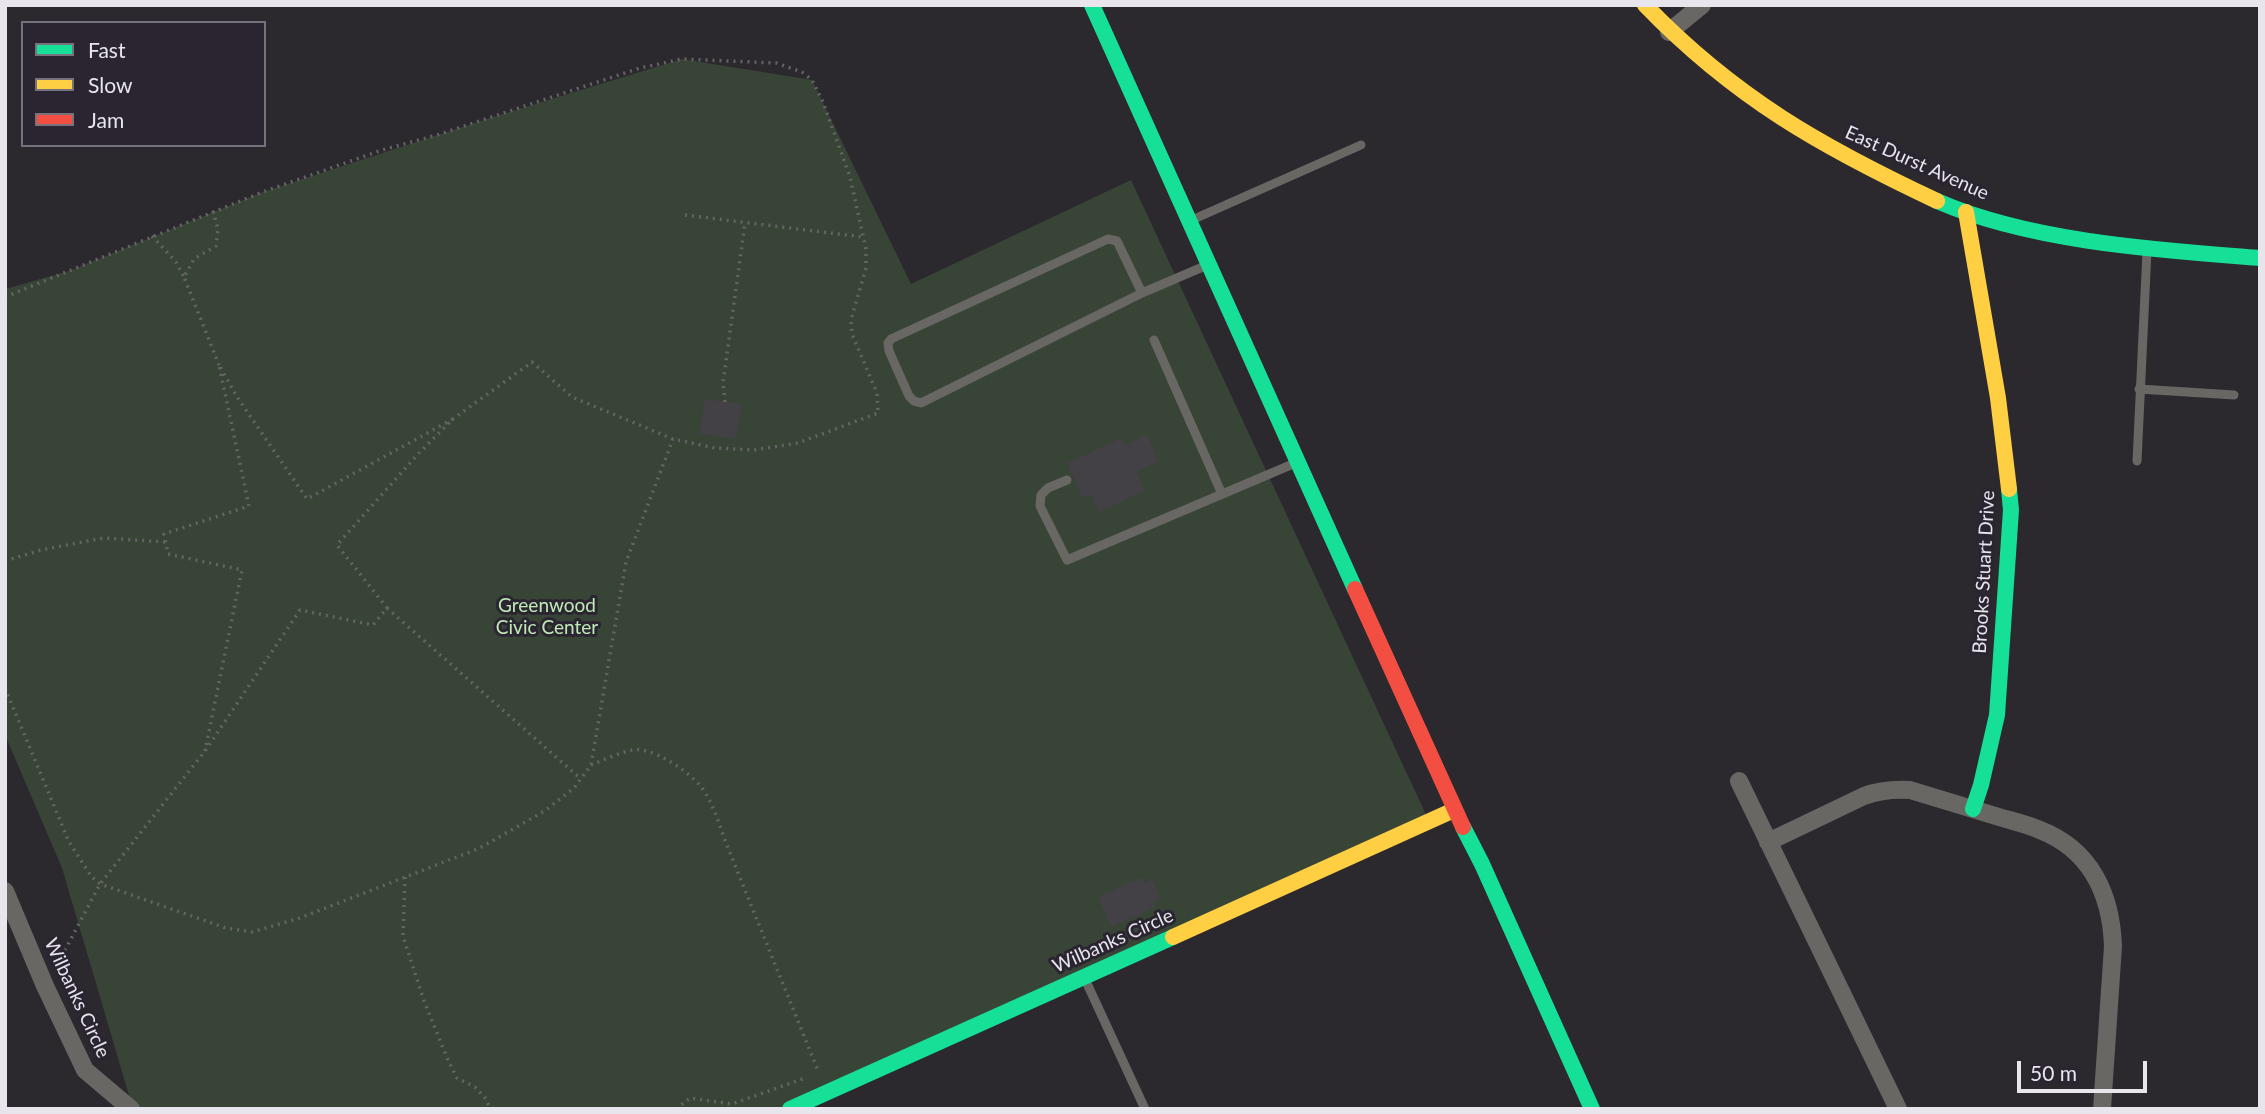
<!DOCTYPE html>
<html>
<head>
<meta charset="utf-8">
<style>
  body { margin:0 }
  #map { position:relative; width:2265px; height:1114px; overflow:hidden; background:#2b282e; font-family:Lato,sans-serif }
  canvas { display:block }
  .frame { position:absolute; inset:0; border:7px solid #e8e5ed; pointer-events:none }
  .legend { position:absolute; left:21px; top:21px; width:245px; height:126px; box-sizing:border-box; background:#2b2531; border:2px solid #77727c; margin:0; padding:9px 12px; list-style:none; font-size:21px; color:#e8e5ed }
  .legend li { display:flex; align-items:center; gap:14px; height:35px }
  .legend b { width:35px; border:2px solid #77727c }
  .scale { position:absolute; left:2017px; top:1061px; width:130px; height:32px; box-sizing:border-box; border:4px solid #e8e5ed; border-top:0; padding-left:9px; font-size:21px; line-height:24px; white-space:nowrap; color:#e8e5ed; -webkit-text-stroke:5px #2b2531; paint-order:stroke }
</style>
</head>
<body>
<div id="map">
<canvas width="2265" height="1114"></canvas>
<div class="frame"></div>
<ul class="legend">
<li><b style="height:9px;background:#16e098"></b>Fast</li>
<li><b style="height:9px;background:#ffcf43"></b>Slow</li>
<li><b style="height:9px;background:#f24e42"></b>Jam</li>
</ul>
<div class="scale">50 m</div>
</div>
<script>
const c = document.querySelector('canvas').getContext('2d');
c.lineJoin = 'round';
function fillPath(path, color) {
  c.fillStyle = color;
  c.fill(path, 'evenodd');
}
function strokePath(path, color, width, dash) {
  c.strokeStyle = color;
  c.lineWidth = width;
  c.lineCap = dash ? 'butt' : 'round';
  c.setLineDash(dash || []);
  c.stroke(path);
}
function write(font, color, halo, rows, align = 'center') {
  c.font = font + ' Lato,sans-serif';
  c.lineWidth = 6;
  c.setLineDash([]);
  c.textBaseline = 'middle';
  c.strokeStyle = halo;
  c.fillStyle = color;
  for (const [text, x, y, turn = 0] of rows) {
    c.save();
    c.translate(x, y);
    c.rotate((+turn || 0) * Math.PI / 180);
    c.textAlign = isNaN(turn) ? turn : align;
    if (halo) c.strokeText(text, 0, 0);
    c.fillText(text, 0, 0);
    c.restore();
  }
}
fillPath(new Path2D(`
  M682 59 812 80 911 284 1131 180 1429 821 790 1109H133L62 868 5 735V289L69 271 260 193 490 118Z`), '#384436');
fillPath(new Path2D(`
  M705 399 741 404 736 439 700 434Z
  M1147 435 1159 461 1136 472 1145 491 1099 512 1091 494 1083 498 1067 463 1122 438 1125 445Z
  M1142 877 1145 883 1152 879 1161 899 1153 902 1155 907 1111 927 1098 897Z`), '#434146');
strokePath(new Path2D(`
  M213 211 218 229 216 246 194 259 184 277 219 365
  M685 215 863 237
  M152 236 176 262 184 277
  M5 297 260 193 382 150 437 135 640 68 682 59 776 63 802 72 812 80 823 102 850 177 866 249V268L851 320 852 334 877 393 878 413 798 443 754 450 715 448 673 439 572 397 532 362 453 419
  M725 402 723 383 745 223
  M5 561 41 550 104 538 166 542
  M387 608 581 779
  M5 688 69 842 91 876 100 884 226 928 252 932 300 918 480 848 546 810 574 788 591 765 626 562 673 439
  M591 765C604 760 618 753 632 750 652 746 690 772 702 788 714 805 719 824 726 843L819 1073
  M405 877 403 936 424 1001 448 1060 457 1078 475 1087 486 1099 490 1109
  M55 969 100 884 205 751 300 610 373 625 387 608 337 545 418 454 453 419 307 499 237 397 219 365 249 506 164 534 168 554 242 570 205 751
  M676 1109 690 1098 732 1104 805 1078`), '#656464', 3.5, [2, 5]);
strokePath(new Path2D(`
  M1194 219 1361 145
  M1142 293 1117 241 1108 239 891 339 888 343 889 351 909 396 914 401 921 403 1142 293 1205 266
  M1154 340 1222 494
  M2139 389 2234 395
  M2137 461 2147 251
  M1067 480 1048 488 1041 495 1040 506 1067 560 1293 464
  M1084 977 1145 1109`), '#686763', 9);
strokePath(new Path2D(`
  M1669 32 1702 5
  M1739 781 1898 1109
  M1768 842 1864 796C1880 790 1893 789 1910 790 1940 799 1969 808 1999 817 2012 821 2027 824 2040 830 2091 850 2111 894 2113 946L2102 1109
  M5 891 45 986 85 1070 131 1109`), '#686763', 18);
strokePath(new Path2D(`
  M1092 5 1355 589
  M1937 201C2031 242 2158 250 2260 258
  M1973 809 1981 785 1997 715 2011 510 2009 489
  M1463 827 1482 864 1592 1109
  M790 1109 1173 937`), '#16e098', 16);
strokePath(new Path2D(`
  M1645 5C1735 98 1822 147 1937 201
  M1966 212 1998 398 2009 489
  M1173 937 1454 810`), '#ffcf43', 16);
strokePath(new Path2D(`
  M1355 589 1463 827`), '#f24e42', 16);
write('19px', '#e8e5ed', '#2b2531', [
  ["East Durst Avenue",1917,163,24],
  ["Brooks Stuart Drive",1984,572,-87],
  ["Wilbanks Circle",1113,941,-24],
  ["Wilbanks Circle",77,998,65]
]);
write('19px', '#beeab6', '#2b2531', [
  ["Greenwood",547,606],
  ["Civic Center",547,628]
]);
</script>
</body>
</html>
